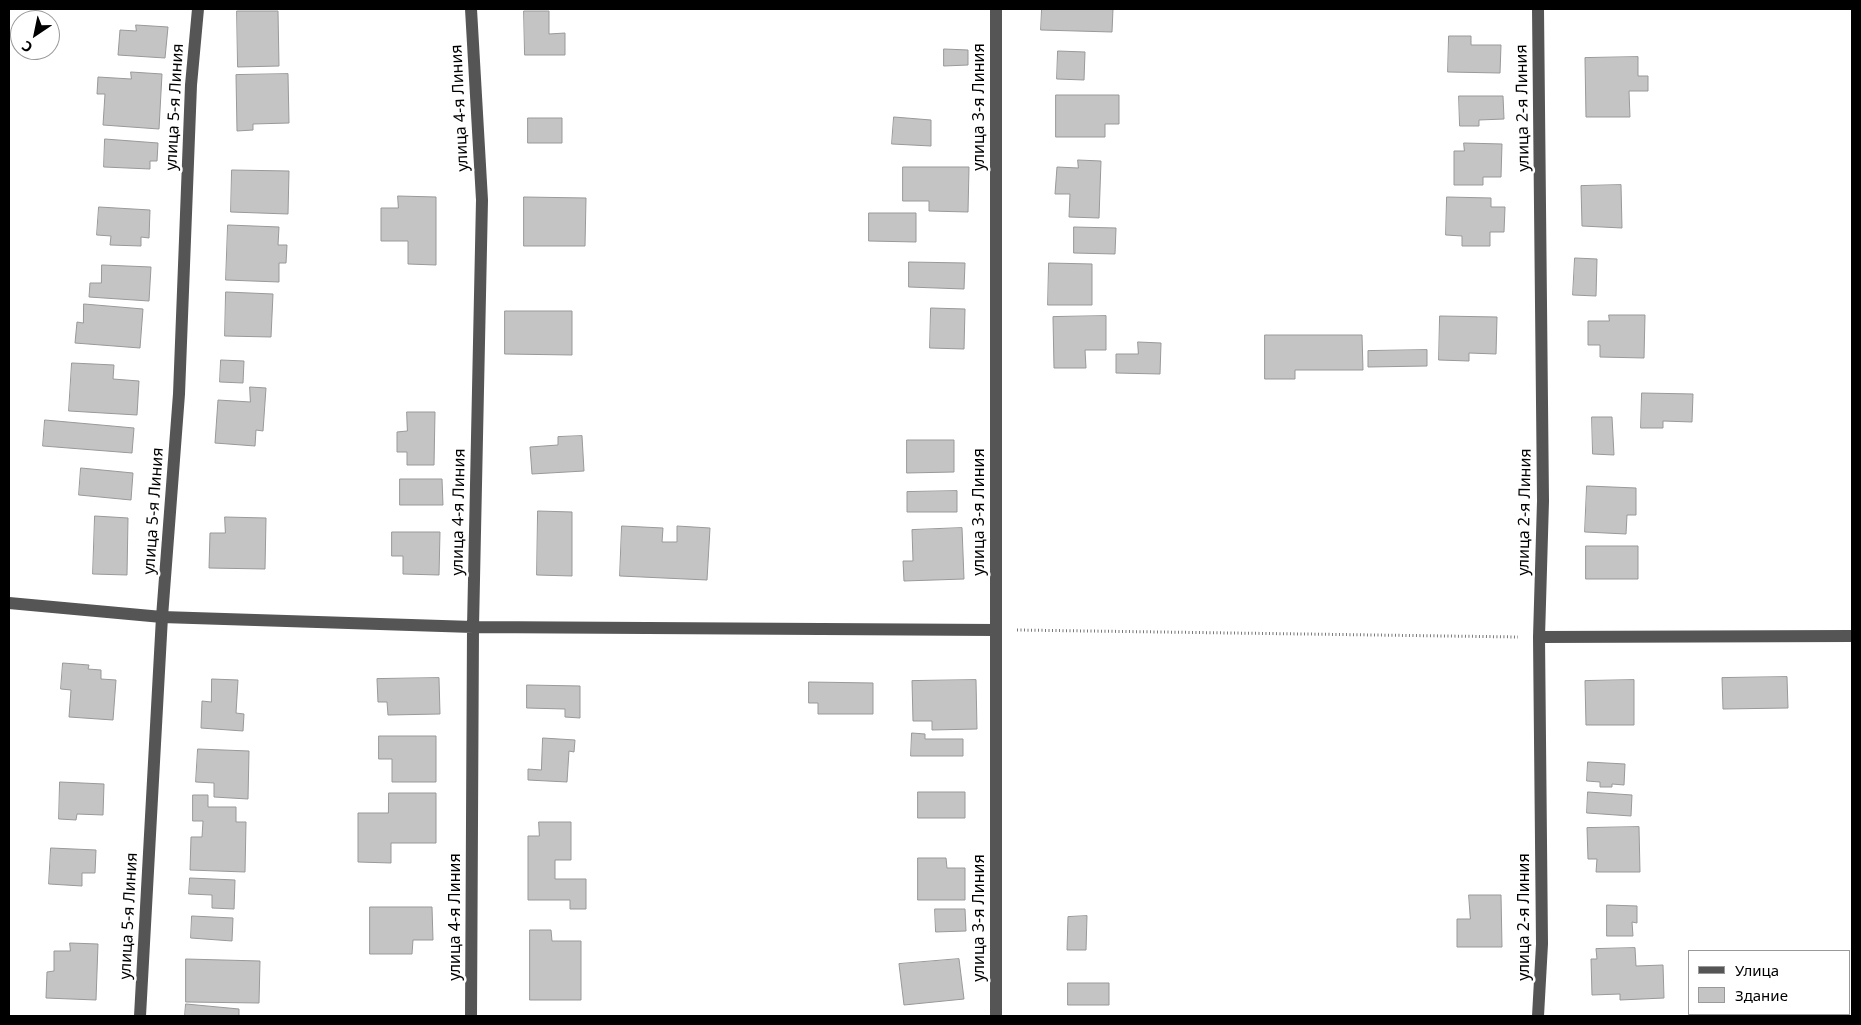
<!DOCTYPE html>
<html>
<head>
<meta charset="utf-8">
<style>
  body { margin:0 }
  #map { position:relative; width:1861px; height:1025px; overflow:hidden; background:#fff; font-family:"Noto Sans",sans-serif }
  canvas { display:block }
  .frame { position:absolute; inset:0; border:10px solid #000; pointer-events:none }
  .legend { position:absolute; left:1688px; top:950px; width:162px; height:65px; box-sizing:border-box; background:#fff; border:1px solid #999; margin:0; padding:6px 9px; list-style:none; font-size:15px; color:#000 }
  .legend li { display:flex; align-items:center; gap:10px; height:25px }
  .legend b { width:25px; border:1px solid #999 }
  .north { position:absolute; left:10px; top:10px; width:50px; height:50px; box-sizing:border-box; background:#fff; border:1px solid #999; border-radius:50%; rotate:214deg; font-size:14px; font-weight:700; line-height:20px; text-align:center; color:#000 }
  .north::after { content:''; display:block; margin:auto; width:18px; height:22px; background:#000; clip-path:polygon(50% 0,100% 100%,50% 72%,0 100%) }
</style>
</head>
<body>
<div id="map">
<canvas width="1861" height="1025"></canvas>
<div class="frame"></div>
<ul class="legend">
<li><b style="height:6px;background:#555"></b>Улица</li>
<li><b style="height:14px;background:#c4c4c4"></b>Здание</li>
</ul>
<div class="north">С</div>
</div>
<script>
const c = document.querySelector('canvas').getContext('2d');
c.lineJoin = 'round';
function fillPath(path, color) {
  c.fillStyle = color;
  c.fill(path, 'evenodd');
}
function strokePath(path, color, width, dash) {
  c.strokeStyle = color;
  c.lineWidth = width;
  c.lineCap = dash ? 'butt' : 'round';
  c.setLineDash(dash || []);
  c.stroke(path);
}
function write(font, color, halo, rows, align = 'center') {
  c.font = font + ' "Noto Sans",sans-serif';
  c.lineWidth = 5;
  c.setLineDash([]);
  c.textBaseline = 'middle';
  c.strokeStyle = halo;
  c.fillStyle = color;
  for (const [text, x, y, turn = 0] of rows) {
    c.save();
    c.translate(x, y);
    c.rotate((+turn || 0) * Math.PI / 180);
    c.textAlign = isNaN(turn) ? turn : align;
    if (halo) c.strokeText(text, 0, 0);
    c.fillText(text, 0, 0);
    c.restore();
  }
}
const building = new Path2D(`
  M1042 9H1113L1112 32 1041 30Z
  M237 11H278L279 66 238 67Z
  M524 11H549V34L565 33V55H525Z
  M136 25 168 27 165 58 118 55 120 30 136 31Z
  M1449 36H1471V45H1501L1500 73 1448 72Z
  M944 49 968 50V65L944 66Z
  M1058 51 1085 52 1084 80 1057 79Z
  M1638 57V76H1648V91H1629L1630 117H1586L1585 58Z
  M131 72 162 74 159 129 103 125 105 94H97L98 77 131 79Z
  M288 74 289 123 253 124V130L237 131 236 75Z
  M1056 95H1119V124H1105V137H1056Z
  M1459 96H1503L1504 119 1479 120V126H1460Z
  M894 117 931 120V146L892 144Z
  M528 118H562V143H528Z
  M105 139 158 143 157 161H150V169L104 167Z
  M1464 143 1502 144 1501 177H1483V185H1454V151H1464Z
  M1078 160 1101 161 1099 218 1069 217 1070 194H1055L1057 167 1078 168Z
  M903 167H969L968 212 929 211V201H903Z
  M232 170 289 171 288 214 231 212Z
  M1621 185 1622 228 1582 226 1581 186Z
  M398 196 436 197V265L408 264V241H381V208H398Z
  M524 197 586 198 585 246H524Z
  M1447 197 1491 198V207H1505L1504 232H1490V246H1462V236L1446 235Z
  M99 207 150 210 149 238 141 237V246L110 245 111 236 97 235Z
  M869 213H916V242L869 241Z
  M228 225 279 227 278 245H287L286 263H279V282L226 280Z
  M1074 227 1116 228 1115 254 1074 253Z
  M1575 258 1597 259 1596 296 1573 295Z
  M909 262 965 263 964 289 909 287Z
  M1049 263 1092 264V305H1048Z
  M102 265 151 267 149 301 89 297 90 283H101Z
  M226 292 273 294 271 337 225 336Z
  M84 304 143 309 140 348 75 343 77 322 83 323Z
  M931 308 965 309 964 349 930 348Z
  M505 311H572V355L505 354Z
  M1609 315H1645L1644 358 1600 357V345H1588V321H1609Z
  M1106 316V350H1085L1086 368H1054L1053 317Z
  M1440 316 1497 317 1496 354 1469 353V361L1439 360Z
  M1265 335H1362L1363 370H1295V379H1265Z
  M1138 342 1161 343 1160 374 1116 373V354H1138Z
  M1427 350V366L1368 367V351Z
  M221 360 244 361 243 383 220 382Z
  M72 363 114 365 113 379 139 381 137 415 69 411Z
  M250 387 266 388 263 431 256 430 255 446 215 443 218 400 250 402Z
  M1642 393 1693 394 1692 422 1663 421V428H1641Z
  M407 412H435L434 465H407V452H397V432L407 431Z
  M1592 417H1612L1614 455 1593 454Z
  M45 420 134 428 132 453 43 446Z
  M582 436 584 471 532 474 530 447 558 445V437Z
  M907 440H954V472L907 473Z
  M81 468 133 473 131 500 79 495Z
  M400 479H442L443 505H400Z
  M1587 486 1636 488V515H1627L1626 534 1585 532Z
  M957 491V512H907V492Z
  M538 511 572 512V576L537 575Z
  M95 516 128 518 127 575 93 574Z
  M225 517 266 518 265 569 209 568 210 533H225Z
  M622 526 663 528 662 542H677V526L710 528 707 580 620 576Z
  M962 528 964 579 904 581 903 561H913L912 530Z
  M392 532H440L439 575 403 574V556H392Z
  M1586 546H1638V579H1586Z
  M63 663 89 665 88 669 101 670V679L116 680 113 720 69 717 71 690 61 689Z
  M1787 677 1788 708 1723 709 1722 678Z
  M439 678 440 714 388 715 387 702H378L377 679Z
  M212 679 238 680 236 713 244 714 243 731 201 728 202 701 211 702Z
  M976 680 977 729 932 730V721H913L912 681Z
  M1634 680V725H1586L1585 681Z
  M809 682 873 683V714H818V703H809Z
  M527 685 580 686V718L565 717V709L527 708Z
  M912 733 925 734V739H963V756H911Z
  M379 736H436V782H392V759H379Z
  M543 738 575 740 574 752 569 751 567 782 528 780V769L541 770Z
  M198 749 249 751 248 799 214 797V783L196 782Z
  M1588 762 1625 764 1624 785 1612 784V787H1600V782L1587 781Z
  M60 782 104 784 103 815 77 814 76 820 59 819Z
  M918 792H965V818H918Z
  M1588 792 1632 795 1631 816 1587 813Z
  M389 793H436V843H391V863L358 862V813H388Z
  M193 795H208V807H236V822H246L245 872 190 870 191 837H202L203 821H193Z
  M539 822H571V860H555V879H586V909H570V900H528V836H539Z
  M1639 827 1640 872H1596L1597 859H1588L1587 828Z
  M51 848 96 850 95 873H82V886L49 884Z
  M918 858H946L947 868H965V900H918Z
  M190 878 235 880 234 909 212 908V895L189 894Z
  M1469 895H1501L1502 947H1457V919H1470Z
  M1607 905 1637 906V923L1632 922 1633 936H1607Z
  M370 907H432L433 940H413L412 954H370Z
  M935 909H965L966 931 936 932Z
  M192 916 233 918 232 941 191 938Z
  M1087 916 1086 950H1067L1068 917Z
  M530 930H551L552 941H581V1000H530Z
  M70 943 98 944 96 1000 46 998 47 972 54 971V951H70Z
  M1635 948 1636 966 1663 965 1664 998 1620 1000V994L1592 995 1591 959H1597L1596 949Z
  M186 959 260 961 259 1003 186 1002Z
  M959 959 964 999 904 1005 899 964Z
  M1068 983H1109V1005H1068Z
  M186 1004 239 1009V1016H185Z`);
fillPath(building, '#c4c4c4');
strokePath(building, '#999', 1);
strokePath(new Path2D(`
  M1017 630 1518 637`), '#777', 3, [1, 2.5]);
strokePath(new Path2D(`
  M9 603 162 617 473 627 995 630
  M1539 637 1852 636
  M140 1016 162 617 179 394 191 85 198 9
  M471 1016 473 627 482 200 471 9
  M996 1016V9
  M1538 1016 1542 944 1539 637 1543 501 1538 9`), '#555', 12);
write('16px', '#000', '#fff', [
  ["улица 5-я Линия",175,107,-87],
  ["улица 3-я Линия",979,107,-90],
  ["улица 4-я Линия",460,108,-93],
  ["улица 2-я Линия",1523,108,-91],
  ["улица 5-я Линия",154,511,-86],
  ["улица 4-я Линия",459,512,-89],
  ["улица 3-я Линия",979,512,-90],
  ["улица 2-я Линия",1525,512,-89],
  ["улица 5-я Линия",129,916,-87],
  ["улица 4-я Линия",455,917,-90],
  ["улица 2-я Линия",1524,917,-90],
  ["улица 3-я Линия",979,918,-90]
]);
</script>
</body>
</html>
